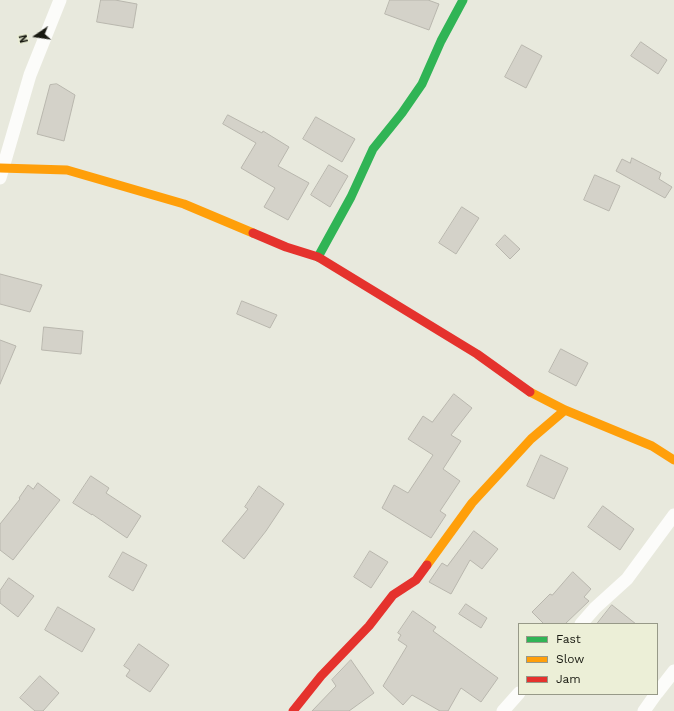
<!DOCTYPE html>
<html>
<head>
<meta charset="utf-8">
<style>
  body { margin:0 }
  #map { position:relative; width:674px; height:711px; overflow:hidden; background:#e8e9dd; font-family:"Work Sans",sans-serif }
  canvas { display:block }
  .legend { position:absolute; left:518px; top:623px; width:140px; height:72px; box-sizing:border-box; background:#ecefd7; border:1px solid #979988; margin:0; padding:5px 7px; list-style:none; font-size:12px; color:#181911 }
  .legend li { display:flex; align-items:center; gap:8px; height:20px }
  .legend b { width:20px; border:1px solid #979988 }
  .north { position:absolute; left:16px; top:16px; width:40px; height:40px; -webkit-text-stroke:3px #ecefd7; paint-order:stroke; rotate:257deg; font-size:11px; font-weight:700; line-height:16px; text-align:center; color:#181911 }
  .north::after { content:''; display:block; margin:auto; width:14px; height:18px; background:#181911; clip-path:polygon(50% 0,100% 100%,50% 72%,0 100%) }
</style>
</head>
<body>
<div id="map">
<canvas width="674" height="711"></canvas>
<ul class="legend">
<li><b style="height:5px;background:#30b455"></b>Fast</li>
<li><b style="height:5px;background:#ff9f0a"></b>Slow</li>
<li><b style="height:5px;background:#e5322d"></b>Jam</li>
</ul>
<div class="north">N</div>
</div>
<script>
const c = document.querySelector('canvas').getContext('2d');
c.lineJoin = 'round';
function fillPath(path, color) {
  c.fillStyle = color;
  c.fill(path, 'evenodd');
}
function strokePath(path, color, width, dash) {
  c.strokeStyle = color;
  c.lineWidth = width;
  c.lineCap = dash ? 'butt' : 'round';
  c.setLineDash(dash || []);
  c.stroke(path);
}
const building = new Path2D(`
  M101 0H115L137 4 133 28 97 22Z
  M390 0H428L439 4 429 30 385 14Z
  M641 42 667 60 658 74 631 56Z
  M522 45 542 56 526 88 505 77Z
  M57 84 75 95 64 141 37 134 50 85Z
  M228 115 262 133 263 131 289 147 278 166 309 183 288 220 264 207 275 188 241 168 256 143 223 124Z
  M316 117 355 139 342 162 303 139Z
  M632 158 661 173 659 179 672 187 665 198 616 171 622 159 630 163Z
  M329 165 348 176 330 207 311 195Z
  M595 175 620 186 609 211 584 200Z
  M462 207 479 218 456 254 439 243Z
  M505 235 520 249 510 259 496 245Z
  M0 274 42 285 30 312 0 304Z
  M242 301 277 315 270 328 237 314Z
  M44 327 83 331 81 354 42 350Z
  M0 340 16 346 0 384Z
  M561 349 588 363 576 386 549 372Z
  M454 394 472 408 451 435 461 441 443 469 460 481 440 511 446 515 431 538 382 508 394 485 408 493 433 455 408 439 423 416 432 422Z
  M541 455 568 468 554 499 527 486Z
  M91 476 109 488 106 493 141 516 127 538 92 514V515L73 503Z
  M38 483 60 500 13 560 0 550V524L20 499 19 498 28 485 33 489Z
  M259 486 284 504 266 531 244 559 222 541 248 509 245 507Z
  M603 506 634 529 620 550 588 527Z
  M474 531 498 549 482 569 470 560 451 594 429 582 442 563 447 566Z
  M370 551 388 562 371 588 354 577Z
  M123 552 147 565 133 591 109 577Z
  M573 572 591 589 584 597 589 601 565 624H544L532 612 550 594 552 595Z
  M9 578 34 596 18 617 0 603V591Z
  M466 604 487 618 481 628 459 614Z
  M612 605 636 624H597Z
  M58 607 95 629 82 652 45 630Z
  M413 611 436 627 433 631 498 678 481 702 461 688 448 711H440L412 695 403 705 383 686 407 646 398 640 401 635 398 633Z
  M139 644 169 665 150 692 126 676 130 670 124 666Z
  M351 660 374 693 349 711H312L336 686 332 680Z
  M40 676 59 693 43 711H35L20 698Z`);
fillPath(building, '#d4d2c9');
strokePath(building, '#b8b6ad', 1);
strokePath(new Path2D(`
  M0 178 30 75 60 0
  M581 624 595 608 627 579 674 515
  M657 693 674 671
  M503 711 519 693
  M644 711 656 694`), '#fcfcfa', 13);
strokePath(new Path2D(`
  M318 257 351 197 373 149 402 113 422 84 441 41 463 0`), '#30b455', 9);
strokePath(new Path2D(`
  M0 168 67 170 184 204 253 233
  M530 392 565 410 652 446 674 460
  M427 565 472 503 531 439 565 410`), '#ff9f0a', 9);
strokePath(new Path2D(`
  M253 233 286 247 318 257 477 354 530 392
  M293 711 321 676 369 626 393 595 416 580 427 565`), '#e5322d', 9);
</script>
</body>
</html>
